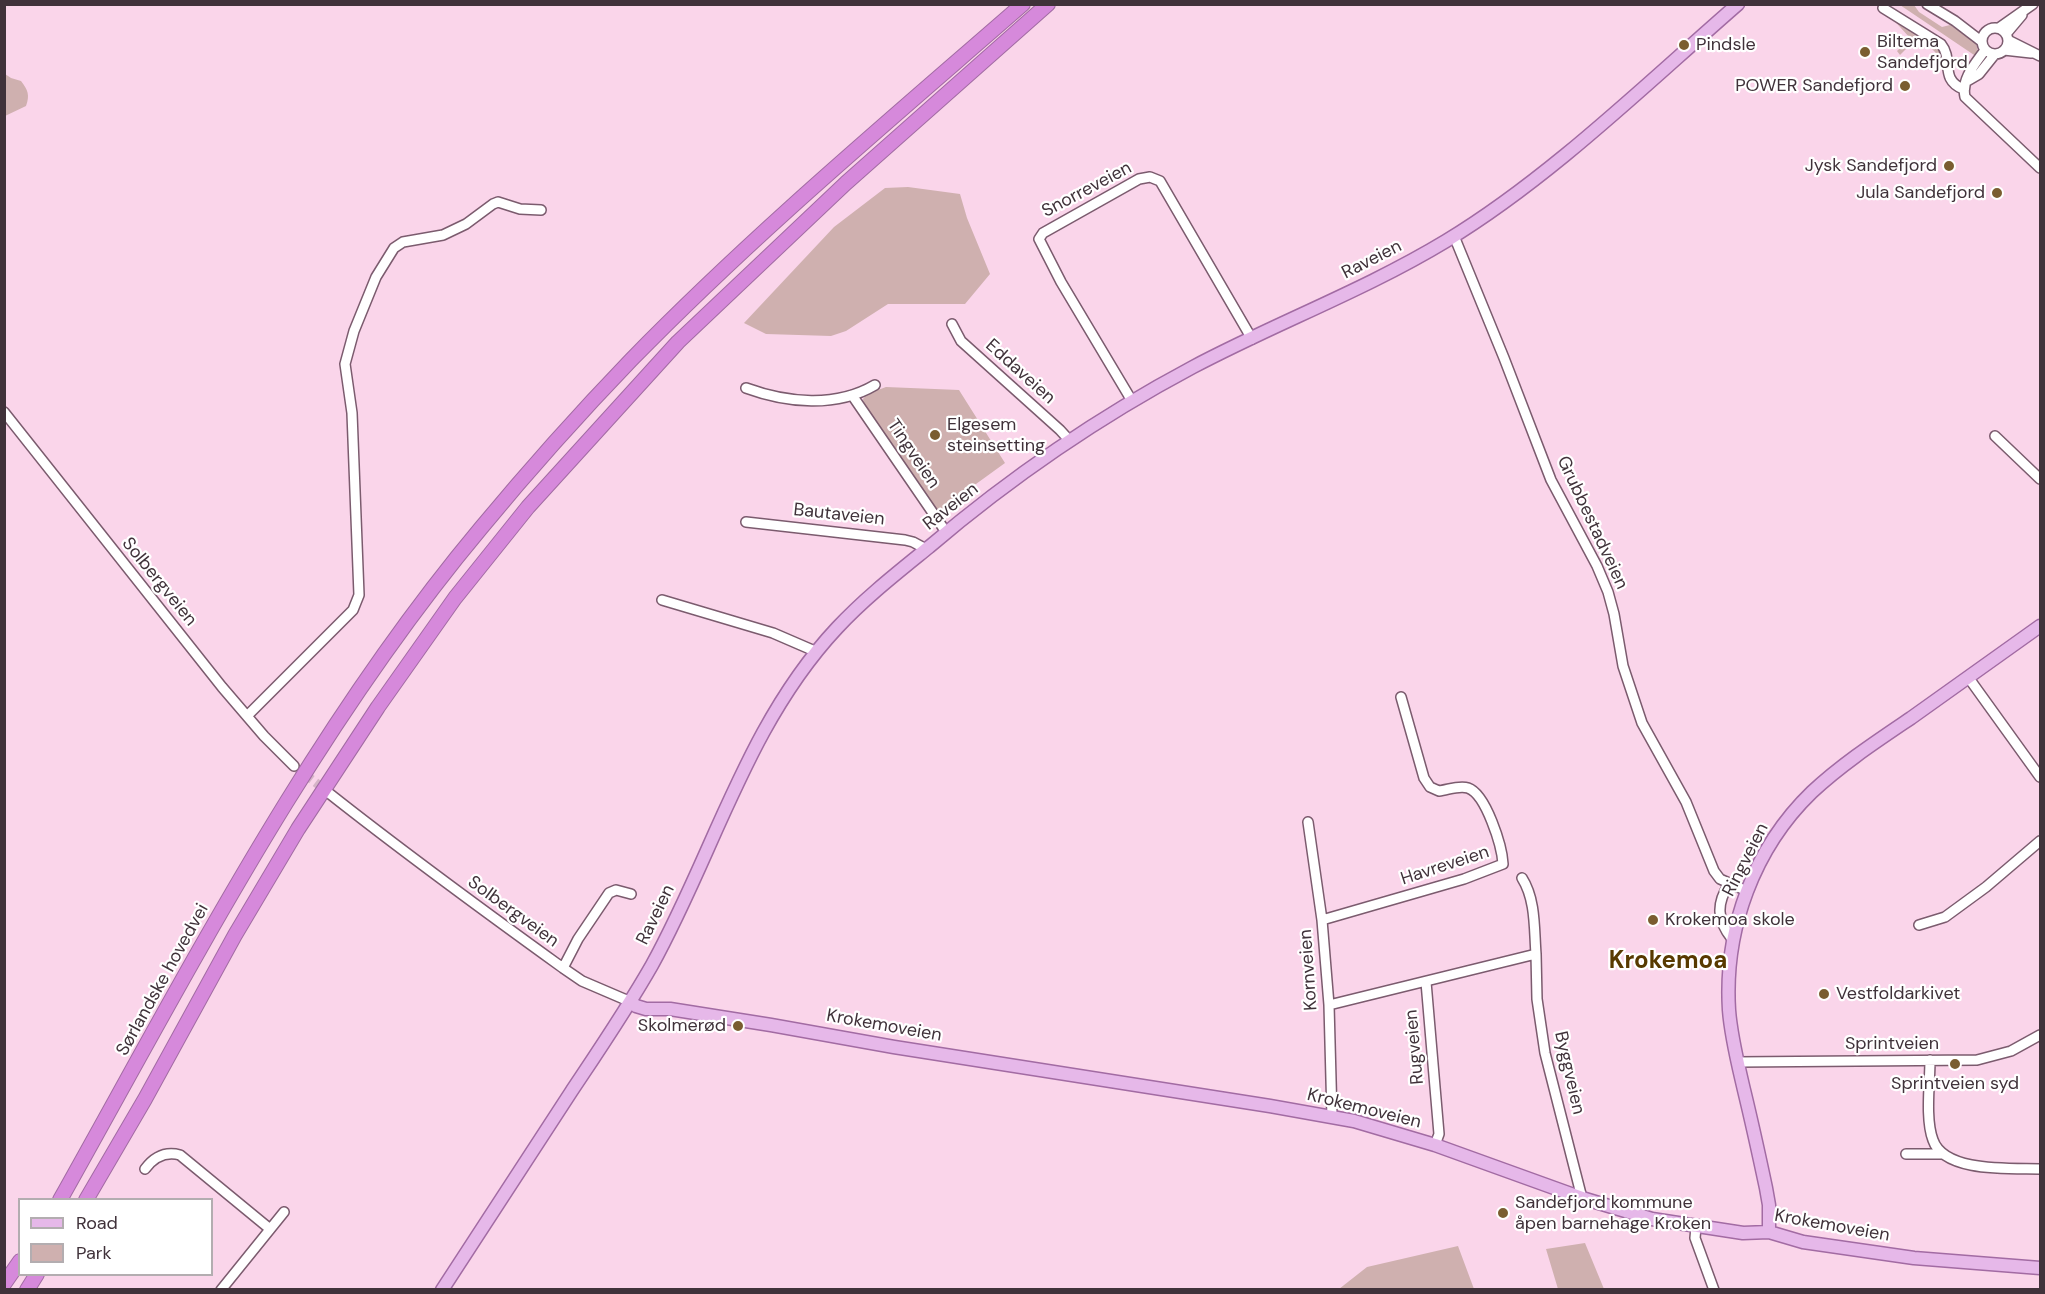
<!DOCTYPE html>
<html>
<head>
<meta charset="utf-8">
<style>
  body { margin:0 }
  #map { position:relative; width:2045px; height:1294px; overflow:hidden; background:#fad5ea; font-family:"DM Sans",sans-serif }
  canvas { display:block }
  .frame { position:absolute; inset:0; border:6px solid #40323a; pointer-events:none }
  .legend { position:absolute; left:18px; top:1198px; width:195px; height:78px; box-sizing:border-box; background:#fff; border:2px solid #b3adb0; margin:0; padding:8px 10px; list-style:none; font-size:18px; color:#40323a }
  .legend li { display:flex; align-items:center; gap:12px; height:30px }
  .legend b { width:30px; border:2px solid #b3adb0 }
</style>
</head>
<body>
<div id="map">
<canvas width="2045" height="1294"></canvas>
<div class="frame"></div>
<ul class="legend">
<li><b style="height:8px;background:#e6b8e9"></b>Road</li>
<li><b style="height:16px;background:#cfb0af"></b>Park</li>
</ul>
</div>
<script>
const c = document.querySelector('canvas').getContext('2d');
c.lineJoin = 'round';
function fillPath(path, color) {
  c.fillStyle = color;
  c.fill(path, 'evenodd');
}
function strokePath(path, color, width, dash) {
  c.strokeStyle = color;
  c.lineWidth = width;
  c.lineCap = dash ? 'butt' : 'round';
  c.setLineDash(dash || []);
  c.stroke(path);
}
function write(font, color, halo, rows, align = 'center') {
  c.font = font + ' "DM Sans",sans-serif';
  c.lineWidth = 4.5;
  c.setLineDash([]);
  c.textBaseline = 'middle';
  c.strokeStyle = halo;
  c.fillStyle = color;
  for (const [text, x, y, turn = 0] of rows) {
    c.save();
    c.translate(x, y);
    c.rotate((+turn || 0) * Math.PI / 180);
    c.textAlign = isNaN(turn) ? turn : align;
    if (halo) c.strokeText(text, 0, 0);
    c.fillText(text, 0, 0);
    c.restore();
  }
}
fillPath(new Path2D(`
  M1900 5H1914L1919 12 1942 27 1950 25C1963 32 1982 39 1977 57Z
  M1890 16 1920 33 1941 50 1943 60 1919 36 1900 55 1897 51 1910 38Z
  M5 74 11 78 21 81C28 90 30 95 26 106L5 116Z
  M908 187 960 194 967 218 990 274 965 304H888L846 331 831 336 766 334 744 323 834 227 885 188Z
  M886 387 959 390 1005 463 936 513 864 406 863 399 867 394Z
  M1585 1243 1604 1289H1675H1558L1546 1249Z
  M1458 1246 1474 1289H1339L1367 1267Z`), '#cfb0af');
strokePath(new Path2D(`
  M294 766 328 792`), '#d5b4c7', 9, [9, 4.5]);
const minor = new Path2D(`
  M1927 4 1955 21 1981 41
  M1883 8 1941 44C1954 60 1939 79 1963 89
  M1982 41a13 13 0 1 1 26 0a13 13 0 1 1-26 0Z
  M1999 28 2033 4
  M2006 34 2022 15
  M2008 40 2040 56
  M1985 50C1975 64 1961 79 1965 97L2040 168
  M2004 50 2031 53
  M1967 81 1979 74 1995 54
  M1454 236 1504 358 1551 480 1597 566 1608 592 1614 614 1623 666 1642 723 1686 802 1714 871 1720 879 1747 891
  M952 324 961 341 1060 430 1070 441
  M746 388C787 403 836 408 875 385
  M852 395 946 532
  M1132 401 1061 282 1039 239 1043 233 1139 179 1150 177 1160 181 1252 339
  M4 412 222 687 264 736 294 766
  M1995 436 2040 479
  M746 522 905 540 913 542 926 549
  M662 600 773 633 817 652
  M1968 677 2040 777
  M247 716 353 610 359 595 352 413 345 364 354 331 376 277 394 248 403 242 443 235 466 224 493 204 498 202 520 209 541 210
  M330 794C406 854 484 911 563 968L582 981 631 1002
  M1308 822 1322 920 1329 1005 1332 1117
  M1729 884C1716 904 1717 920 1732 939
  M1322 920 1464 879 1503 864C1502 846 1486 794 1468 788 1459 785 1448 790 1439 791L1430 787 1424 778 1401 697
  M1919 925 1945 917 1986 887 2040 841
  M1536 954 1537 999 1545 1053 1582 1198
  M563 968 578 939 609 893 616 890 631 894
  M1426 982 1439 1134 1435 1145
  M1329 1005 1536 954C1534 929 1536 900 1522 878
  M1930 1060C1930 1083 1925 1119 1933 1140 1944 1173 2012 1168 2040 1169
  M1738 1062 1977 1060 2011 1051 2040 1035
  M1906 1154H1941
  M145 1169C154 1157 165 1151 180 1155L270 1229
  M1696 1227 1695 1238 1714 1290
  M221 1290 284 1212`);
const major = new Path2D(`
  M631 1002 636 1006 646 1009H670L771 1025 894 1047 1270 1106 1354 1121 1435 1145 1582 1198 1652 1219 1743 1233 1769 1232 1803 1242 1914 1258 2040 1268
  M1769 1232V1205L1766 1188C1759 1155 1752 1123 1744 1090 1738 1064 1731 1037 1729 1010 1724 929 1754 848 1812 792 1842 764 1877 741 1911 718 1954 687 1997 657 2040 626
  M442 1290C485 1224 528 1158 571 1092 599 1050 627 1009 652 965 714 853 747 724 837 628 865 598 897 573 929 547 1010 478 1099 417 1193 367 1276 323 1365 290 1446 241 1550 178 1646 84 1738 4`);
const highway = new Path2D(`
  M60 1200C189 970 311 731 481 528 529 470 579 414 631 360 754 234 890 120 1023 4
  M86 1200 145 1099 235 935 298 829 378 707 455 598 528 507 678 342 846 183 1048 4
  M4 1284 20 1261
  M27 1290 37 1274`);
strokePath(minor, '#7b5b6e', 12);
strokePath(major, '#a26ba3', 15);
strokePath(highway, '#a26ba3', 16);
strokePath(minor, '#fff', 9);
strokePath(major, '#e6b8e9', 12);
strokePath(highway, '#d689db', 14);
for (const [x, y, r, color] of [
  [1684,45,6,"#7a5d30"],
  [1865,52,6,"#7a5d30"],
  [1905,86,6,"#7a5d30"],
  [1949,166,6,"#7a5d30"],
  [1997,193,6,"#7a5d30"],
  [935,435,6,"#7a5d30"],
  [1653,920,6,"#7a5d30"],
  [1824,994,6,"#7a5d30"],
  [738,1026,6,"#7a5d30"],
  [1955,1064,6,"#7a5d30"],
  [1503,1213,6,"#7a5d30"]
]) {
  const dot = new Path2D();
  dot.arc(x, y, r, 0, 2 * Math.PI);
  c.fillStyle = color;
  c.fill(dot);
  strokePath(dot, '#fff', 2);
}
write('18px', '#40323a', '#fff', [
  ["Biltema",1877,42],
  ["Sandefjord",1877,63],
  ["Pindsle",1696,45],
  ["POWER Sandefjord",1893,86,"right"],
  ["Jysk Sandefjord",1937,166,"right"],
  ["Jula Sandefjord",1985,193,"right"],
  ["Elgesem",947,425],
  ["steinsetting",947,446],
  ["Krokemoa skole",1665,920],
  ["Vestfoldarkivet",1836,994],
  ["Skolmerød",726,1026,"right"],
  ["Sprintveien syd",1955,1084,"center"],
  ["Sandefjord kommune",1515,1203],
  ["åpen barnehage Kroken",1515,1224]
], 'left');
write('18px', '#40323a', '#fff', [
  ["Snorreveien",1087,190,-28],
  ["Raveien",1372,260,-27],
  ["Eddaveien",1020,372,42],
  ["Tingveien",913,454,56],
  ["Raveien",951,507,-38],
  ["Bautaveien",839,515,6],
  ["Grubbestadveien",1592,523,65],
  ["Solbergveien",159,582,51],
  ["Ringveien",1746,860,-63],
  ["Havreveien",1445,866,-18],
  ["Solbergveien",513,912,36],
  ["Raveien",656,915,-64],
  ["Kornveien",1309,970,-94],
  ["Sørlandske hovedvei",163,980,-61],
  ["Krokemoveien",884,1026,10],
  ["Sprintveien",1892,1044],
  ["Rugveien",1415,1047,-95],
  ["Byggveien",1569,1073,77],
  ["Krokemoveien",1364,1109,14],
  ["Krokemoveien",1832,1226,10]
]);
write('bold 24px', '#583900', '#fff', [
  ["Krokemoa",1668,962]
]);
</script>
</body>
</html>
